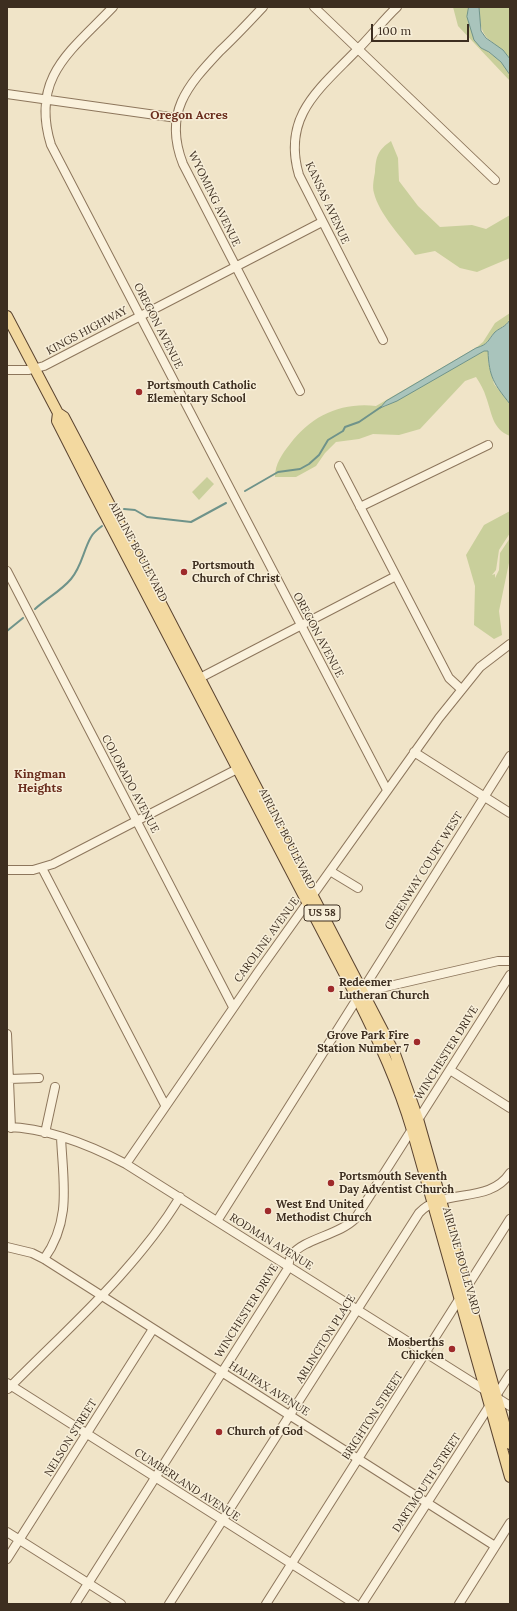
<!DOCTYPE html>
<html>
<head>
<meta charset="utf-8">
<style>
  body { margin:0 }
  #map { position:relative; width:517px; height:1611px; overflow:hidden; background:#f0e4c8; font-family:Lora,serif }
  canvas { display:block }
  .frame { position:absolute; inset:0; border:8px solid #3d2e20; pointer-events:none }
  .scale { position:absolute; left:371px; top:24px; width:98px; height:18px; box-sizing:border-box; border:2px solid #3d2e20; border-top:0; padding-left:5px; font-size:12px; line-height:14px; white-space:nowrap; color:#3d2e20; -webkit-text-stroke:3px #f7eed8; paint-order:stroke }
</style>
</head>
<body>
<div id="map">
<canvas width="517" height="1611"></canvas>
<div class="frame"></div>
<div class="scale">100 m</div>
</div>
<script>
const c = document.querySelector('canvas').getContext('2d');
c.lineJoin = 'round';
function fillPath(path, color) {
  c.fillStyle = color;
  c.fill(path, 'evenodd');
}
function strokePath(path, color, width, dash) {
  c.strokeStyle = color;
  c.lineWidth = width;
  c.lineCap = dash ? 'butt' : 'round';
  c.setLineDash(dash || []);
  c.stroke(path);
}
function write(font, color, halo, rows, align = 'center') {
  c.font = font + ' Lora,serif';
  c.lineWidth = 3;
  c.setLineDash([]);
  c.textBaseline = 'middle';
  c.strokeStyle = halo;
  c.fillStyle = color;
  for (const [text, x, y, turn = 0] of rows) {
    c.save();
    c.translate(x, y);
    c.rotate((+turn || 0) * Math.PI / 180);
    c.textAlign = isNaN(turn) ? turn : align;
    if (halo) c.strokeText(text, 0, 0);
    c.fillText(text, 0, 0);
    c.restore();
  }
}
fillPath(new Path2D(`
  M453 7H469L467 17 481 48C493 54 510 66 510 81L458 26Z
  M479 7H510V59C490 34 480 45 479 7Z
  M391 141 398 158 399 181 418 206 440 227 472 225 486 229 510 215V258L477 272 460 268 435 251 415 255C402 238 379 214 374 193 372 187 374 178 375 172 376 156 378 150 391 141Z
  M510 313C510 326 503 325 495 332 487 340 489 344 476 348L386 401 384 407 484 351 488 350V361L494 384 510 404V436C492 429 492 413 486 397 484 390 480 383 476 377L465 381 420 429 399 435 373 434 359 439 336 442 325 453 316 466 296 477H275C275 464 282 454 290 444 311 416 341 402 376 406L477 347 483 342 495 323Z
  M207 477 214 484 199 500 192 492Z
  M510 511V533L499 550 496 570 492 575 495 574V578L499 570 500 553 510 538V558L499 611 502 635 494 639 474 625 475 586 466 555 484 525Z`), '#c9cf9b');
const water = new Path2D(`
  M469 7H479L481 31 486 38 503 50 510 59V75L501 62 489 52 481 48 474 40 467 17Z
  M510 320V404C494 384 489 377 488 351H484L397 401 380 408 386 401 476 348C489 344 487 341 495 332 501 327 504 328 510 320Z`);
fillPath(water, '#a9c4bc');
strokePath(water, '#6f938a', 1);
strokePath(new Path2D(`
  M245 491 278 472 300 469 309 464 319 455 328 440 343 431 345 427 359 422 381 407
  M124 509 135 510 147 517 191 522 226 503
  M35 609C47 598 61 591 71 579 82 566 83 551 91 537 93 533 98 529 102 526
  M7 631 23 618`), '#6f938a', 2);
const minor = new Path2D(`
  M113 7C71 51 30 77 51 145L387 790
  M263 7C249 22 235 37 220 51 187 86 163 113 183 164L300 391
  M314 7 495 180
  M7 94 177 118
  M383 340 299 175C282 117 318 90 355 52 370 38 382 21 397 7
  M7 370H29L44 366 322 222
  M339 466 449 678 461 689
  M360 507 488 445
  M7 571 233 1007
  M194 681 396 576
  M414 752 510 813
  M42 868 165 1105
  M7 870H33L53 864 243 766
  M330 871 358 888
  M362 989 381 988 498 961H510
  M7 1034 11 1128
  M450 1070 510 1108
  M9 1079 39 1078
  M7 1127C48 1128 90 1145 126 1164L510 1406
  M45 1133 55 1087
  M126 1164 258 972 439 718 480 667 510 644
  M217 1221 510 756
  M7 1247 32 1253 44 1259 495 1546
  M44 1259C72 1220 63 1182 61 1137
  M7 1383 355 1604
  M8 1389C68 1328 135 1271 180 1197
  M7 1532 121 1604
  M7 1559 153 1329
  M75 1604 287 1270C289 1265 289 1258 292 1255 303 1239 339 1235 355 1219L510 975
  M169 1604 419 1213C443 1187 489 1205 510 1173
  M266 1604 510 1219
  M362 1604 510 1374
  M459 1604 510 1523`);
const major = new Path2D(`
  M7 316 58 413 57 421 89 484 357 998C379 1042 398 1083 412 1130L510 1477
  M58 413 64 417 85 457 395 1054 418 1119 510 1444`);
strokePath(minor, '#8d765c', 10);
strokePath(major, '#5b4430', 12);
strokePath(minor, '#faf1dc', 8);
strokePath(major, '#f3d9a0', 10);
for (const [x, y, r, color] of [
  [139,392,4,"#9e2a2b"],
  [184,572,4,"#9e2a2b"],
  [331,989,4,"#9e2a2b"],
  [417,1042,4,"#9e2a2b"],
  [331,1183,4,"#9e2a2b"],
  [268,1211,4,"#9e2a2b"],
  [452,1349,4,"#9e2a2b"],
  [219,1432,4,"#9e2a2b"]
]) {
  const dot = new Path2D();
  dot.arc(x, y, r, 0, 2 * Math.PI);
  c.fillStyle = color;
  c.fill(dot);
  strokePath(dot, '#f7eed8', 1.5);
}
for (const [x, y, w] of [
  [322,913,36]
]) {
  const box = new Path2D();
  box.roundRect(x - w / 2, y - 8, w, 16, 3);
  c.fillStyle = '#f7eed8';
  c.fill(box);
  strokePath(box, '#3d2e20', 1);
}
write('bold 10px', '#3d2e20', null, [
  ["US 58",322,913]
]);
write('11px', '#3d2e20', '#f7eed8', [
  ["WYOMING AVENUE",214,199,64],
  ["KANSAS AVENUE",327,203,65],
  ["OREGON AVENUE",158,326,63],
  ["KINGS HIGHWAY",87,331,-28],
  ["AIRLINE BOULEVARD",138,552,62],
  ["OREGON AVENUE",318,635,62],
  ["COLORADO AVENUE",130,784,62],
  ["AIRLINE BOULEVARD",287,839,63],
  ["GREENWAY COURT WEST",424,871,-58],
  ["CAROLINE AVENUE",267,940,-54],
  ["WINCHESTER DRIVE",447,1053,-58],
  ["RODMAN AVENUE",271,1242,32],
  ["AIRLINE BOULEVARD",461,1261,74],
  ["WINCHESTER DRIVE",247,1311,-58],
  ["ARLINGTON PLACE",326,1339,-58],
  ["HALIFAX AVENUE",269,1389,32],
  ["BRIGHTON STREET",373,1416,-57],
  ["NELSON STREET",71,1438,-58],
  ["DARTMOUTH STREET",427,1483,-57],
  ["CUMBERLAND AVENUE",187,1485,33]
]);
write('bold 11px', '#3d2e20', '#f7eed8', [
  ["Portsmouth Catholic",147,386],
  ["Elementary School",147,399],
  ["Portsmouth",192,566],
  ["Church of Christ",192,579],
  ["Redeemer",339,983],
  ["Lutheran Church",339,996],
  ["Grove Park Fire",409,1036,"right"],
  ["Station Number 7",409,1049,"right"],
  ["Portsmouth Seventh",339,1177],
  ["Day Adventist Church",339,1190],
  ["West End United",276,1205],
  ["Methodist Church",276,1218],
  ["Mosberths",444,1343,"right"],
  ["Chicken",444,1356,"right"],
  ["Church of God",227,1432]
], 'left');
write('bold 12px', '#6b2e1e', '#f7eed8', [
  ["Oregon Acres",189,116],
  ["Kingman",40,775],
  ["Heights",40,789]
]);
</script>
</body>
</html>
